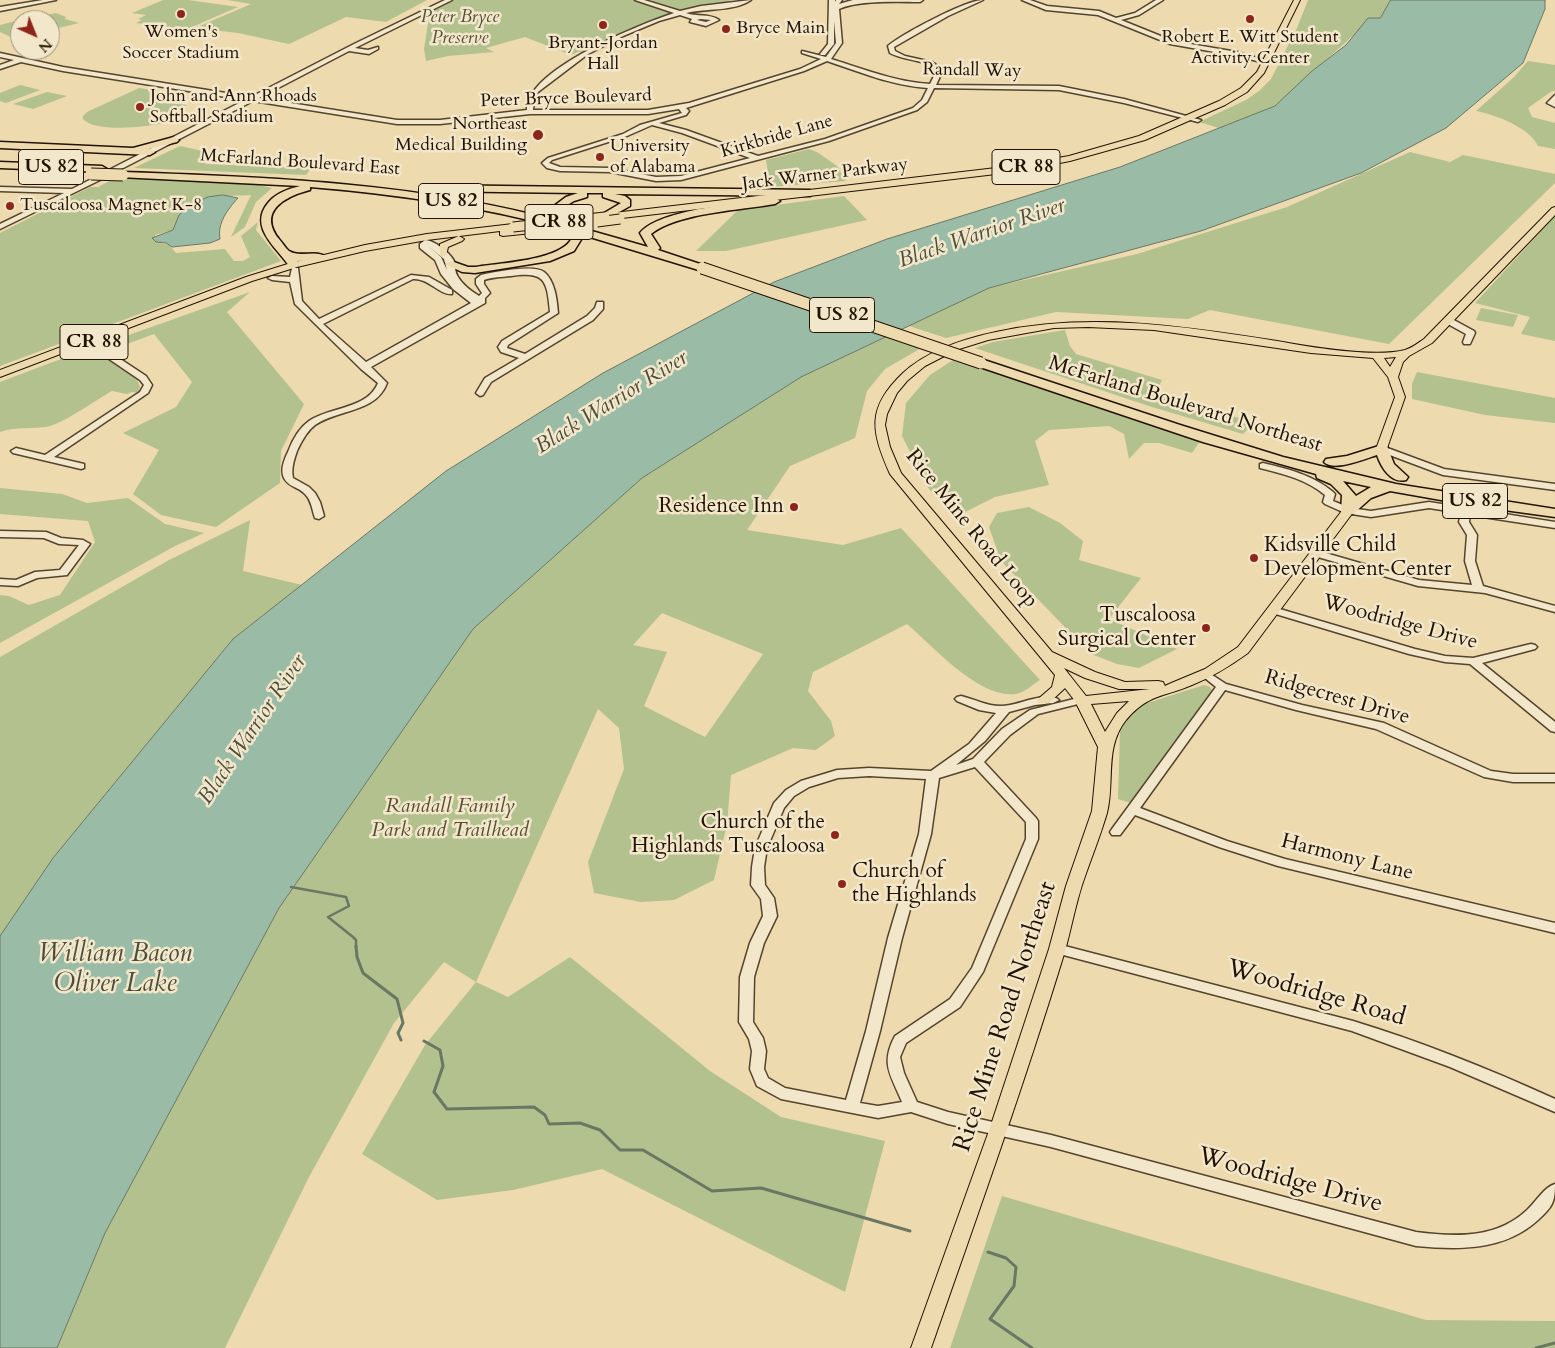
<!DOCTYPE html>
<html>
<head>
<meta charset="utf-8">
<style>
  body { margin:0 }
  #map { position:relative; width:1555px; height:1348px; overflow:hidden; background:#eddaaf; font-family:Cardo,serif }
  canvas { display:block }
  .north { position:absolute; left:10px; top:10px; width:50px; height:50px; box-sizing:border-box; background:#f3e7cb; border:1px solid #9f927a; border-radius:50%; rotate:136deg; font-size:14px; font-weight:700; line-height:20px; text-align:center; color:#221200 }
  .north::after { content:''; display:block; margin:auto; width:18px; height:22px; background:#8f2418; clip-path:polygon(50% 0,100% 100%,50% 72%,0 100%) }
</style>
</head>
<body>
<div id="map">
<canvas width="1555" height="1348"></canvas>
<div class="north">N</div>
</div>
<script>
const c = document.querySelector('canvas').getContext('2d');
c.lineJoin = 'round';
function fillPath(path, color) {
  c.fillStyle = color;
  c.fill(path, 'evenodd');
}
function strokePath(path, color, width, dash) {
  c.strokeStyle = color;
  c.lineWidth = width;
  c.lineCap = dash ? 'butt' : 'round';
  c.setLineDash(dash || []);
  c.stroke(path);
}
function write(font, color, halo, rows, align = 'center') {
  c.font = font + ' Cardo,serif';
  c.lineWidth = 5;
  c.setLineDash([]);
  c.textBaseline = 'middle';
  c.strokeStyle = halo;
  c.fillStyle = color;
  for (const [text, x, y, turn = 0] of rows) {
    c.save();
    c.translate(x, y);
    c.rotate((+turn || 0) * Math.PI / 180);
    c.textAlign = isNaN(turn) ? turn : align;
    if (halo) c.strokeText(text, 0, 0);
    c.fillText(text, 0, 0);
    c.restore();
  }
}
fillPath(new Path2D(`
  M163 0H188L238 7 185 30 136 23 142 20 138 19 146 15 132 13Z
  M227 0H427L386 22 346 17 289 44 238 33 195 28 251 4Z
  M453 0H733L650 21 599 42 582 52H578L571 55 525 37 486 48 494 52 448 56 426 61 424 49 430 10Z
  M1308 0H1391L1380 18 1356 33 1275 106 1219 128 1199 122 1246 100 1259 91 1271 79 1297 28Z
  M56 13 66 17 65 19 79 23 50 30V20H25Z
  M20 20V37L13 38 0 32V25Z
  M1528 61 1555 65V91H1552L1528 108 1532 117 1555 123V149L1538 146C1529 127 1496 115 1476 111L1514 77Z
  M20 85 40 90 6 103 0 101V93Z
  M139 88 169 93 164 96 163 102 187 105 164 116 171 122C152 126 97 134 83 119V116L87 112Z
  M47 92 67 96 33 109 13 104Z
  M180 146 216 154 205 164 311 168 306 175 134 168Z
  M809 149 817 152 837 166 846 181 770 187 766 160Z
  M1410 152 1450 162 1463 155 1555 174V183L1389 344 1210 310 1188 319 1056 312 946 338 909 326 989 288 1137 254 1287 207Z
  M117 177 254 184 272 188 256 202 245 227 231 237 251 195C229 197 192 192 179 216 176 220 176 226 173 230L155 235 156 242 169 245 176 253 225 249 234 261H243L250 257 241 236 258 222 256 230 281 261 0 366V233L90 187H98Z
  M844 196 867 220 726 251H696L738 210Z
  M1555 216V341L1521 334 1530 317 1475 303Z
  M250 292 227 312 304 404 281 451 280 483 216 527 161 515 133 494 159 450 123 433 176 407 192 382 154 334 116 348 109 342Z
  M1481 308 1518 315 1513 327 1476 320Z
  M1065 330 1070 346 1076 354 1162 380 1154 395 1254 422 1243 434 1152 407 975 348 993 342Z
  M890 335 923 347 885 369 867 391 855 438 790 466 747 530 843 545 901 528 1040 680C1033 684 1024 693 1016 694 979 699 934 647 907 624L813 672 808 691 831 721 835 736 816 750 793 748 731 775 727 824 714 880 674 900 641 902 594 893 588 862 624 769 619 728 598 709 476 982 508 997 570 957 710 1071 781 1117 885 1141 845 1292 602 1169 513 1190 437 1200 362 1154 425 1045 476 982 444 962 394 1023 309 1177 225 1348H57L105 1233 279 908 473 629 642 478 801 377ZM662 613 763 654 705 737 644 706 667 652 633 645Z
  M90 348 137 379 140 387 138 393 132 392 127 394 112 391C96 400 65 422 50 426 33 430 16 426 0 432V382Z
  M956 358 1200 441 1192 453 1159 443H1144L1129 459 1124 434 1109 426 1049 430 1035 441 1049 485 995 497 955 517 929 489 902 436 906 403 930 375Z
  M1417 372 1555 398V423L1485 415 1412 399V384Z
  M0 488 62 494 87 503 128 498 165 524 204 533 175 546 0 643V595L9 596 29 605 60 595 95 542 88 521 0 514Z
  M1029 507 1060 523 1083 541 1079 560 1141 578 1109 619 1177 649 1139 668 1117 664 1091 654 1001 561 989 527 997 513Z
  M250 520 243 571 302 585 233 639 53 858 0 936V657L169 560Z
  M1204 685 1210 687 1212 691 1131 803 1118 799 1120 730 1124 719 1141 705Z
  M1002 1196 1426 1320 1555 1321V1348H950Z`), '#b3c18f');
const water = new Path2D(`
  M1391 0H1545V9L1523 63 1446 128 1361 173 1201 231 989 288 801 377 642 478 473 629 279 908 105 1233 57 1348H0V936L53 858 233 639 446 471 603 373 774 282 887 239 1120 167 1275 106 1312 71 1346 45 1368 18H1380Z
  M223 195 238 198C228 209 217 223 220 239L210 243 172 247 166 243 156 242 152 238 173 230 179 215 192 204 208 197Z`);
fillPath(water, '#9abba5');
strokePath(water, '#6a7763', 1);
strokePath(new Path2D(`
  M291 887 346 897 349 906 328 917 353 937 356 940V948`), '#6a7763', 2.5);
strokePath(new Path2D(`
  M356 946 357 957 363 973 397 999 403 1023 398 1033 401 1040
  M424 1041 440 1050 443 1066 434 1092 447 1109 534 1107 545 1115 549 1124 580 1123 600 1130 620 1150H643L712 1191 761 1188 910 1231
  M988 1252 1006 1258 1016 1267 1014 1286 990 1319 1032 1348
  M1536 1348 1555 1343`), '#6a7763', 3);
const minor = new Path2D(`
  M43 0H56L0 11V7Z
  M445 0H452L355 48 368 50 378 47V49L369 54 349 51 259 98 397 120H440L527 110C525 70 641 24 674 13L635 0H644L680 11 701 6 751 0C733 12 706 8 686 13 697 17 709 13 719 20L706 26 690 22 692 19 680 15 659 21 623 36 588 54 538 92 534 100 533 110H648L689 103 800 69 821 59 802 53V51L826 57 836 43 834 21V44L825 55H821L820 54 828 44 829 0H835V2L836 0H842L839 4 853 0H923L920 2C896 2 859 0 839 9L842 43 831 59C863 69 896 82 930 84L937 70C924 59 905 61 890 53L888 46C902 34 966 0 983 0L948 16 894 47 895 51 905 56 932 62 943 70 936 85 1059 86 1124 99 1201 120 1198 122 1124 103 1059 90 934 88 927 102 917 110 829 141 681 180 656 181 610 172 560 171 547 168 542 163 548 158 623 134 640 125 682 113 679 109 648 114H530L440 124H397L253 101 100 180 0 229V224L64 193 0 191V187L72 189 245 100 63 71 21 62 0 69V65L14 60 0 57V53L63 67 251 97 354 44ZM700 19 711 20 706 22 697 20ZM827 61C860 72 893 86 928 88L922 100 913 108 825 139 758 156 686 130 659 123 686 115 689 111 686 108 804 71ZM652 125 682 133 750 158 681 176 656 177 610 168 560 167 549 163 552 160 627 136Z
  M1022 0H1030L1047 6 1099 11 1116 18 1135 13 1156 0H1163L1139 15 1121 20 1173 41 1237 52 1268 61 1265 63 1237 56 1170 44 1098 15 1046 10Z
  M1555 95V107L1547 103Z
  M425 240C434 240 450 253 454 261 456 266 454 271 458 277 463 285 471 291 479 296L482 293 476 284V279L481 275C495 272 533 264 544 272 555 281 557 300 558 313L508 345 507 348 525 354 587 316 595 308 597 302H603V309L593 320 491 382 483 395 480 396 476 393 485 378 519 358 501 352 498 347 502 341 550 312C547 280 545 271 511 276 502 277 492 277 484 280V284L490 293 485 298V303L371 367 387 383C376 413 338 409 315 425 307 431 301 442 297 451 294 460 291 468 293 478L309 487 315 493 320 502 324 516 319 519 315 518C312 510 312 501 305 494 299 487 288 487 284 478 280 470 284 460 288 452 292 441 299 428 309 421 329 407 368 409 378 383L361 369 295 304 290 282 272 280 268 278 272 276 290 277 292 268H298L302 301 319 319 411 275 429 277 452 290V294C439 295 429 278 413 279L323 324 366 362 471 303 453 289 441 274 435 260 420 248V244ZM428 246 444 259 447 270 441 257Z
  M1446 319H1452L1474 331 1475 333 1470 344H1464L1463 342 1466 334 1446 323Z
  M87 337 146 376 152 385 148 393 54 457 84 464V468L81 469 13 453 11 451 16 448 45 455 140 392 144 385 140 380 84 342V338Z
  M1382 446 1444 469 1555 484V490L1443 475 1379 451V447Z
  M1263 463C1288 469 1313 475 1333 492L1335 494 1333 501 1350 508 1371 511 1429 502 1555 522V528L1470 515 1469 522 1477 535 1475 561 1483 586 1555 606V612L1485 593 1418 586 1311 555 1310 553 1315 550 1419 580 1472 585 1465 561 1467 535 1459 522 1461 513 1429 508 1371 517 1345 513 1325 504 1323 502 1325 495C1306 479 1283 474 1260 468V464Z
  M0 531 46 532 61 538 83 540 90 544 67 575 37 578 18 586 0 585V579L16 580 35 572 60 570 79 545 59 544 44 538 0 537Z
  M1273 607 1415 649 1445 656 1473 658 1531 644 1535 645 1537 647 1535 649 1482 663 1555 722V732L1551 731 1470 664 1445 662 1409 654 1269 612 1268 610 1269 608Z
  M1206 671 1226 684 1302 705 1384 723 1491 771 1513 774H1555V782H1513L1484 777 1376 729 1296 710 1225 690 1140 808 1227 841 1285 859 1555 923V933L1278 866 1219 847 1135 815 1120 835H1112L1110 832 1112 829 1216 687 1200 674Z
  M961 696C978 700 991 709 1010 705 1022 703 1050 691 1059 700L1053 703 1035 705 1009 712 985 741 956 765 973 759 1002 729 1030 710 1082 697 1088 700 1086 702 1038 714 1010 735 984 762 1036 818 1038 821V839L983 972 960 1007 906 1043 900 1057 904 1073 917 1102 948 1112 1051 1135 1416 1232C1456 1237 1496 1239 1527 1210 1536 1202 1544 1187 1555 1184 1555 1203 1552 1207 1538 1220 1504 1251 1459 1250 1416 1246L1051 1147 948 1124 911 1112 878 1118 781 1099 757 1086 750 1069 752 1051 749 1039 739 1022 740 977 750 943 763 916 761 899 751 885 752 867 755 848 774 803 786 790 801 781 837 770 869 768 931 771 969 744 996 713 979 710 957 701 955 699 957 697ZM975 767 1026 822V839L972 968 950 999 895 1036C880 1064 891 1075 902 1102L878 1106 860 1103 880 1031 902 938 931 834 939 778ZM869 776 926 779 919 834 888 938 866 1031 846 1100 785 1088 768 1078 764 1069 766 1051 763 1038 753 1022 754 977 764 943 777 916 774 898 765 885 764 867 767 848 784 808 794 796 809 787 838 778Z
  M1057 944 1353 1021C1422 1042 1489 1069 1555 1099V1112L1450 1067 1352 1031 1052 952 1050 949 1052 946Z`);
const major = new Path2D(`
  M1294 0H1300L1264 73 1247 92 1225 105 1145 140 1070 161 1013 172 605 220 600 217 605 214 1013 166 1069 156 1139 136 1219 101 1241 88 1257 72Z
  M1555 207V215L1432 343 1409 356 1403 362 1398 377 1405 397 1386 451H1378L1376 449 1395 397 1388 377 1373 358 1311 353 1154 330 1088 327 1054 328 988 340 956 350 925 366 907 381 897 393 887 414 885 425 890 447 901 473 1052 652 1095 672 1125 682 1158 681 1163 682 1165 686 1169 684 1205 669 1238 647 1344 508 1348 507 1354 511 1248 653C1230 666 1212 677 1192 685 1164 697 1148 694 1126 720 1104 748 1115 781 1107 813 1100 837 1090 861 1082 885 1075 907 1071 929 1065 951 1024 1085 977 1216 931 1348H911L990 1128 1049 949 1066 886 1092 811 1098 747 1075 701 1065 688 1049 703H1039L1037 700 1052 687 1055 675 890 474C871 431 866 408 903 373 928 350 963 339 996 332 1090 312 1183 326 1277 341 1310 347 1373 358 1405 350 1412 348 1418 343 1424 339L1552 208ZM1396 357 1390 367 1384 358ZM1064 668 1085 678 1119 689H1150L1086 696ZM1129 701 1117 713 1105 732 1091 704Z
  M513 224 516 225V229L532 227 537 230 532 233 503 236 500 235V231L427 240 365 251 297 267 252 281 0 377V370L246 277 291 263 365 245 427 234Z
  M459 236 464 239 462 241 448 247 446 256H440V244Z`);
const highway = new Path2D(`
  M174 137 179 140 177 142 149 149 155 152 150 155 0 148V142L133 148Z
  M0 162 102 166 107 169 102 172 0 168Z
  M123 172C272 177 421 183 566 223L555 214 554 206 566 197 578 193 426 191 421 188 426 185 810 190 815 193 810 196 615 194 625 196 630 200V206L605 220 601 219 600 217 601 215 621 203 603 197V193H587V197L574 201 564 207V211L577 223 574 226 648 247 640 233C659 209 744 203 775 198L780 201 775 204C742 210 676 213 651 234L660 248 658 250 706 266 708 268 706 270 702 271 580 234 582 238 574 251 550 261 475 273 462 272 445 264 451 261 468 267H475C498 263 561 261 572 238L560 228C479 206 395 194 310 187V190C286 196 257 211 279 239 282 242 285 248 289 251 300 258 317 249 326 257L320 260 297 261 300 265 294 268 290 267C277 248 248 227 268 203 276 193 288 189 300 186L119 177V173Z
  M981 359 1180 425 1283 457 1396 484 1555 509V517L1475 506 1390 491 1371 498 1353 514H1343L1341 511 1342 495 1331 484 1317 478 1316 474 1203 442 977 366 975 363 977 360ZM1343 481 1371 487 1356 496Z
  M1382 445 1387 446 1394 464 1408 477 1406 480C1391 484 1381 467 1377 455 1365 459 1333 472 1324 462L1326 459 1347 456Z`);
strokePath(minor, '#55442c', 3);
strokePath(major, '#221200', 2);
strokePath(highway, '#221200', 3);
fillPath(minor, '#f3e7cb');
fillPath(major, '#eddaaf');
fillPath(highway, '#eddaaf');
const majorBridge = new Path2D(`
  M597 222 620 219
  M513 227 605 217`);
const highwayBridge = new Path2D(`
  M91 174 123 175
  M702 268 981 363`);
strokePath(majorBridge, '#221200', 11, []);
strokePath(highwayBridge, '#221200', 13, []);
strokePath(majorBridge, '#eddaaf', 9);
strokePath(highwayBridge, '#eddaaf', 11);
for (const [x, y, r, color] of [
  [181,14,5,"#8f2418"],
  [1250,19,5,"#8f2418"],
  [603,25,5,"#8f2418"],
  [726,29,5,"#8f2418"],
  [140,107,5,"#8f2418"],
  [538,135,6,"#8f2418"],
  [600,157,5,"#8f2418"],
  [10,206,5,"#8f2418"],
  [794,507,5,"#8f2418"],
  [1254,558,5,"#8f2418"],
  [1206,628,5,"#8f2418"],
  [835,835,5,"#8f2418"],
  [842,884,5,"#8f2418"]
]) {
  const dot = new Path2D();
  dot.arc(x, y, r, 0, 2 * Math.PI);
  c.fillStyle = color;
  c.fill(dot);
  strokePath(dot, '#f3e7cb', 2);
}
write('italic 18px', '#554f32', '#f3e7cb', [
  ["Peter Bryce",460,18],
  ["Preserve",460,39]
]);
write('18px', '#221200', '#f3e7cb', [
  ["Bryce Main",736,29],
  ["Women's",181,33,"center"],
  ["Soccer Stadium",181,54,"center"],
  ["Robert E. Witt Student",1250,38,"center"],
  ["Activity Center",1250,59,"center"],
  ["Bryant-Jordan",603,44,"center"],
  ["Hall",603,65,"center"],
  ["John and Ann Rhoads",150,97],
  ["Softball Stadium",150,118],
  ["Northeast",527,125,"right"],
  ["Medical Building",527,146,"right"],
  ["University",610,147],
  ["of Alabama",610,168],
  ["Tuscaloosa Magnet K-8",20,206]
], 'left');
write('18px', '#221200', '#f3e7cb', [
  ["Randall Way",972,71,1],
  ["Peter Bryce Boulevard",566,99,-2],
  ["Kirkbride Lane",777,137,-16],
  ["McFarland Boulevard East",300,163,4],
  ["Jack Warner Parkway",825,175,-7]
]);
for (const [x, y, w] of [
  [51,167,65],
  [1026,167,68],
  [451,201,65],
  [559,222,68],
  [842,315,65],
  [94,342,68],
  [1475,501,65]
]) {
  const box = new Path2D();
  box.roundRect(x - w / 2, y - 17.5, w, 35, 4);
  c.fillStyle = '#f3e7cb';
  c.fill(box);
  strokePath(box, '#221200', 1);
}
write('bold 20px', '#221200', null, [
  ["US 82",51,167],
  ["CR 88",1026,167],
  ["US 82",451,201],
  ["CR 88",559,222],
  ["US 82",842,315],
  ["CR 88",94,342],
  ["US 82",1475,501]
]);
write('21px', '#221200', '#f3e7cb', [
  ["McFarland Boulevard Northeast",1185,405,17],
  ["Rice Mine Road Loop",971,529,51],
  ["Woodridge Drive",1400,623,15],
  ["Ridgecrest Drive",1337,698,16],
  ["Harmony Lane",1347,858,14]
]);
write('21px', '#221200', '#f3e7cb', [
  ["Residence Inn",784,507],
  ["Kidsville Child",1264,546,"left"],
  ["Development Center",1264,570,"left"],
  ["Tuscaloosa",1196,616],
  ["Surgical Center",1196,640],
  ["Church of the",825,823],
  ["Highlands Tuscaloosa",825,847],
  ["Church of",852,872,"left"],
  ["the Highlands",852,896,"left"]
], 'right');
write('italic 21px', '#554f32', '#f3e7cb', [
  ["Randall Family",450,807],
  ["Park and Trailhead",450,831]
]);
write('italic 22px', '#4c4d3a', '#f3e7cb', [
  ["Black Warrior River",982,234,-19],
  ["Black Warrior River",612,403,-32],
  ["Black Warrior River",253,730,-56]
]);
write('25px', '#221200', '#f3e7cb', [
  ["Woodridge Road",1316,994,16],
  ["Rice Mine Road Northeast",1006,1017,-72],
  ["Woodridge Drive",1290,1181,15]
]);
write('italic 26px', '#4c4d3a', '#f3e7cb', [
  ["William Bacon",115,955],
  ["Oliver Lake",115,985]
]);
</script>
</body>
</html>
